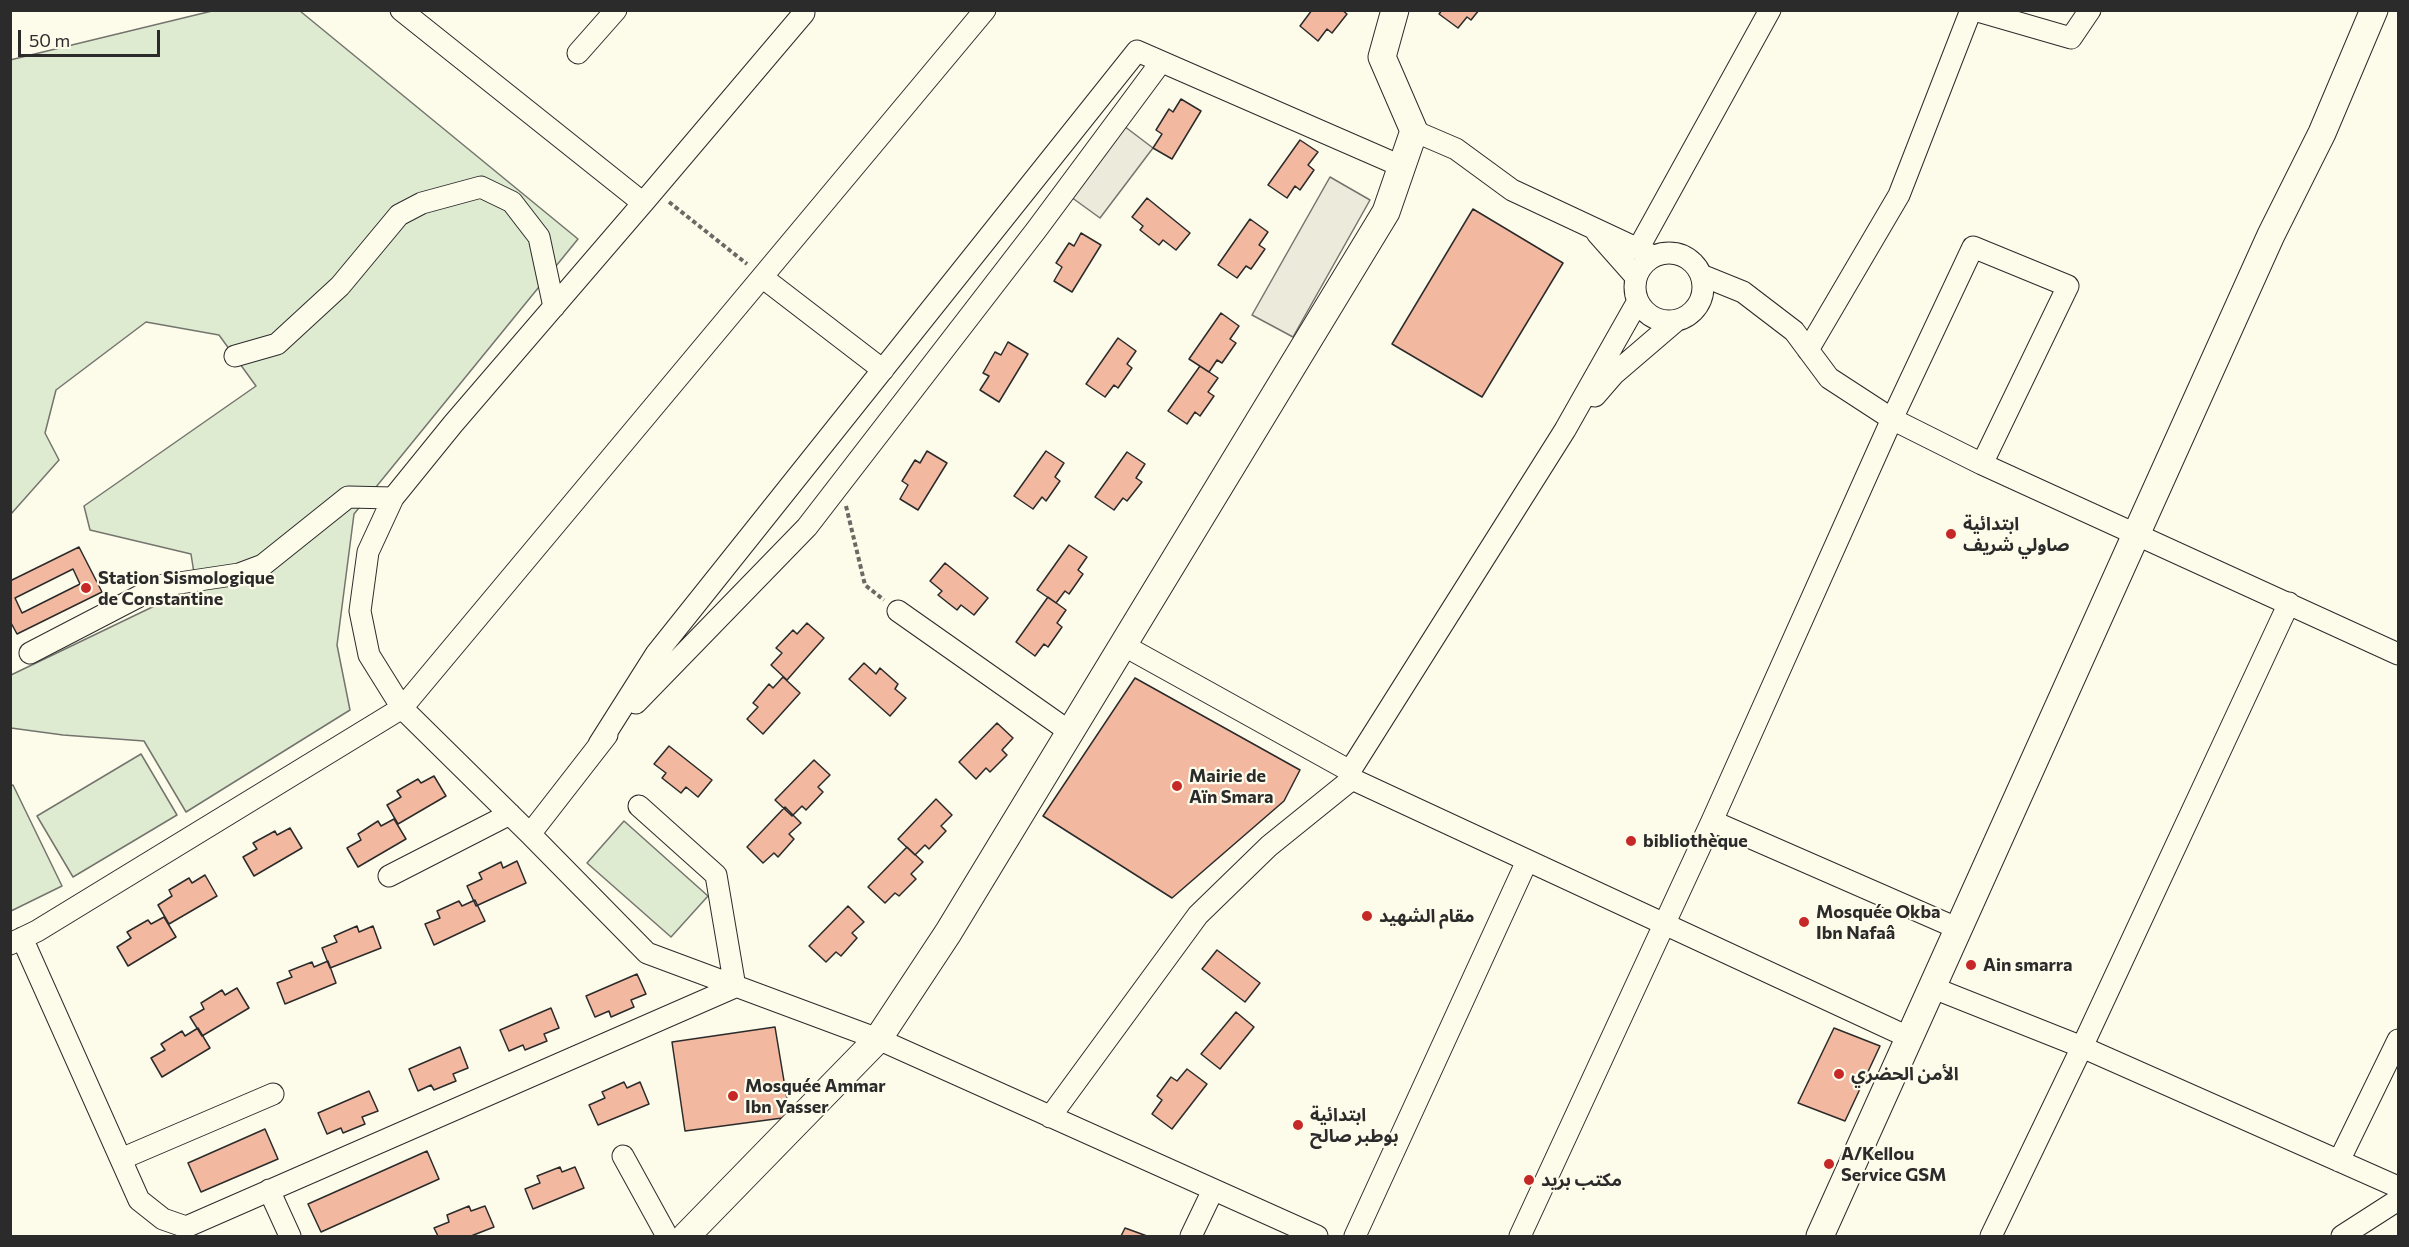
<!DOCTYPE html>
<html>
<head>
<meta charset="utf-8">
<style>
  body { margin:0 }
  #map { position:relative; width:2409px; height:1247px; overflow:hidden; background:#fdfbea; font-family:Commissioner,sans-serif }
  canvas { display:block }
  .frame { position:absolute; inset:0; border:12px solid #2b2b2b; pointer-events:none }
  .scale { position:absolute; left:18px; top:30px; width:142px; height:27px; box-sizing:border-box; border:3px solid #2b2b2b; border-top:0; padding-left:8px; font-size:18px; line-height:21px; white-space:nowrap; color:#2b2b2b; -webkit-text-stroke:4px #fdfbea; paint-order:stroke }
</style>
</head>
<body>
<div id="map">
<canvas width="2409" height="1247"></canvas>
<div class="frame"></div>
<div class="scale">50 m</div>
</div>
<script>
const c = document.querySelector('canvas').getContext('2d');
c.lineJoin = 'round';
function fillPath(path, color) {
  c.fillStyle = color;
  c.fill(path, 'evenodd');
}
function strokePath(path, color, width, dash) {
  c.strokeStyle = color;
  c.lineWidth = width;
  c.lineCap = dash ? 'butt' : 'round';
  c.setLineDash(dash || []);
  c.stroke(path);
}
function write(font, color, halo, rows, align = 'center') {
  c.font = font + ' Commissioner,"Noto Sans Arabic",sans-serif';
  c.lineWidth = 4.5;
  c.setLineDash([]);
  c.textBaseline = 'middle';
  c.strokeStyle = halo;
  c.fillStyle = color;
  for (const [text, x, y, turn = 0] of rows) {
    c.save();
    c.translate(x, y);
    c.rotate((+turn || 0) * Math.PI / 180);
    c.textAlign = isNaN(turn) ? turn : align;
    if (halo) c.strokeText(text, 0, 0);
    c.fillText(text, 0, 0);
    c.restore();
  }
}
const green = new Path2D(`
  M212 11H300L578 239 354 514 337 645 350 710 186 812 144 741 63 735 11 728V675L196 586 191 554 90 530 84 506 256 386 219 335 146 322 56 390 45 433 59 460 11 514 10 60Z
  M141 754 177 815 73 877 37 816Z
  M13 785 62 886 11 911 10 786Z
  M624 821 708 896 671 937 587 863Z`);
fillPath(green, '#deebd1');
strokePath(green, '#74746e', 1.5);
const parking = new Path2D(`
  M1124 126 1153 148 1100 218 1071 197Z
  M1330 177 1370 200 1293 337 1252 315Z`);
fillPath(parking, '#eceadb');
strokePath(parking, '#74746e', 1.5);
const building = new Path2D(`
  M1312 10H1342L1347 14 1332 33 1327 29 1318 41 1300 26Z
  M1442 10H1479L1471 20 1467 17 1458 28 1439 14Z
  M1181 99 1201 111 1172 159 1153 148 1162 134 1156 130 1169 109 1173 112Z
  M1300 140 1318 152 1308 165 1314 170 1300 190 1295 186 1287 198 1268 185Z
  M1147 198 1190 233 1176 250 1163 240 1159 245 1140 230 1143 226 1132 217Z
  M1473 209 1563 263 1482 397 1392 344Z
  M1250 219 1268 232 1259 245 1265 249 1251 269 1246 266 1237 278 1218 265Z
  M1081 233 1101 245 1072 292 1054 281 1062 267 1056 263 1069 243 1074 246Z
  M1221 313 1239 326 1230 339 1236 343 1222 363 1217 360 1209 372 1189 359Z
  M1118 338 1136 351 1127 364 1132 368 1118 388 1114 385 1105 397 1086 384Z
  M1008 342 1028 354 999 402 980 390 989 376 983 373 995 352 1001 355Z
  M1200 366 1218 378 1208 392 1214 396 1200 416 1195 412 1187 424 1168 411Z
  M927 451 947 463 918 510 900 499 908 485 902 481 915 460 920 463Z
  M1046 451 1064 463 1055 477 1060 481 1046 501 1042 497 1033 509 1014 496Z
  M1127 452 1145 464 1136 478 1142 482 1127 501 1123 498 1114 510 1095 497Z
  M1069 545 1087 557 1078 570 1083 574 1069 594 1065 591 1056 603 1037 590Z
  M79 547 102 592 17 634 10 621V581ZM73 569 80 584 22 613 15 598Z
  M945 563 988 598 974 615 961 605 957 610 938 595 942 591 930 581Z
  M1048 597 1066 610 1057 623 1062 627 1048 647 1044 644 1035 656 1016 642Z
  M807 623 824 638 787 680 771 665 782 653 776 648 793 630 797 634Z
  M864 663 876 674 880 668 898 684 895 689 906 698 890 716 849 679Z
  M783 677 800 693 763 734 747 719 758 707 753 703 769 684 773 688Z
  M1135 678 1300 770 1284 801 1172 898 1043 816Z
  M997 723 1013 738 1002 750 1007 755 990 772 986 768 976 779 959 762Z
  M669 746 712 780 698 797 686 787 681 793 662 778 666 773 654 764Z
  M814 760 830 775 818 787 823 792 806 810 802 806 792 816 775 800Z
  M434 776 446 796 398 824 387 805 401 797 397 791 418 779 421 783Z
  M936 799 952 815 941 826 946 831 929 849 925 845 915 855 898 839Z
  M785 807 801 823 789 834 794 839 778 857 774 853 763 863 747 847Z
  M394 819 406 839 358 867 347 848 361 840 358 834 378 821 381 826Z
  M290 828 302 848 254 876 243 857 257 849 253 843 275 831 277 835Z
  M907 847 923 862 911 874 916 879 899 896 895 893 885 903 868 887Z
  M517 861 526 883 476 906 467 886 482 879 479 873 501 862 503 868Z
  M205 875 217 896 169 924 158 905 172 896 169 890 189 878 192 883Z
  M475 900 485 921 434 945 425 924 440 918 437 911 459 901 462 906Z
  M848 906 864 922 852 933 857 938 841 956 836 952 826 962 809 946Z
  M164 917 176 937 128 966 117 947 131 938 127 932 148 920 151 924Z
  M357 926 359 932 373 926 381 948 330 968 322 948 337 942 334 936Z
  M1217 950 1260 983 1245 1002 1202 969Z
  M328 961 336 983 285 1004 277 983 292 977 289 971 312 962 314 967Z
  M637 974 646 994 631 1000 634 1007 611 1017 609 1011 595 1017 586 996Z
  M237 988 249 1008 202 1036 190 1017 204 1009 201 1003 222 990 225 995Z
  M551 1008 559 1028 544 1034 547 1041 525 1050 523 1045 509 1051 500 1030Z
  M1236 1012 1254 1027 1220 1069 1201 1054Z
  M775 1027 790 1117 685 1131 672 1042Z
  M198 1028 210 1048 162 1077 151 1058 165 1050 161 1044 182 1031 185 1036Z
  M1834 1028 1880 1046 1845 1121 1798 1103Z
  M460 1047 468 1068 453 1074 456 1081 434 1090 431 1085 418 1091 409 1069Z
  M1187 1069 1207 1084 1172 1129 1152 1114 1162 1100 1157 1096 1171 1077 1177 1081Z
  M624 1082 627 1088 640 1082 649 1104 598 1125 589 1105 605 1098 602 1092Z
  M369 1091 378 1111 362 1117 365 1124 343 1133 341 1128 327 1134 318 1113Z
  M265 1129 278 1159 201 1192 188 1163Z
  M427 1151 439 1179 321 1232 308 1204Z
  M560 1167 562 1172 575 1167 584 1188 533 1209 525 1189 540 1183 537 1176Z
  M469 1206 471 1211 485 1206 494 1227 471 1236H438L434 1228 449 1222 447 1215Z
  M1125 1228 1147 1236H1121Z`);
fillPath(building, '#f2b8a0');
strokePath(building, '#2b2b2b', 1.5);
const minor = new Path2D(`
  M401 10 643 203 804 13 802 10
  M1974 10 2071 38 2090 10
  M578 53 616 10
  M1414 131 1456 149 1512 190 1653 256
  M643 203 453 424 393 498 368 552 360 611 369 655 402 708 530 834 647 953 878 1039 1317 1236
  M1597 233 1636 277
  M1638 249 1770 10
  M1635 287a34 34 0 1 1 68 0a34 34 0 1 1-68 0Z
  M1701 275 1743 292 1794 331 1829 378 1892 419 1982 464 2398 654
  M762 277 883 370
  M1808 350 1899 195 1971 10
  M235 356 277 344 340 286 399 215 422 203 481 187 512 202 539 237 554 307
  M1595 396 1614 374 1677 320
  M898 611 1070 732
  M1123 645 1350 771 1352 779 1908 1037
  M30 653 159 586 239 574 263 565 348 497 393 498
  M636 703 807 527 1037 229 1161 62
  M599 744 656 654 1137 51 1403 167
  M1350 771 1565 430 1638 301
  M1712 821 1959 929
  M530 834 607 735
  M389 876 510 814
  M22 938 139 1200 163 1219 186 1227 735 987 716 875 639 806
  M10 944 37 931 402 708 985 10
  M1931 987 2082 1047 2398 1187
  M1050 1117 1198 915 1269 846 1352 779
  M623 1156 667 1236
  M121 1159 273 1094
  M2339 1161 2398 1040
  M269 1190 290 1236
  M1191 1236 1213 1190
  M1355 1236 1527 861
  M1520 1236 1712 821 1892 419 1973 247 2068 286 1982 464
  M1991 1236 2082 1047 2289 603
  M2342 1236 2398 1200`);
const major = new Path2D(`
  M686 1236 878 1039 948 933 1386 212 1414 131 1382 57 1395 10
  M1820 1236 2271 235 2322 133 2374 10`);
strokePath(minor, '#2b2b2b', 23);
strokePath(major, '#2b2b2b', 29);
strokePath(new Path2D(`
  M669 202 747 264
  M846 506 865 585 884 600`), '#6a6964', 4, [4.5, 3]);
strokePath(minor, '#fdfbea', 21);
strokePath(major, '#fdfbea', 27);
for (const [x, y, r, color] of [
  [1951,534,6,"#c62828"],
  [86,588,6,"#c62828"],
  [1177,786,6,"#c62828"],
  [1631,841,6,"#c62828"],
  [1367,916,6,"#c62828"],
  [1804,922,6,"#c62828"],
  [1971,965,6,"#c62828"],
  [1839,1074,6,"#c62828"],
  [733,1096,6,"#c62828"],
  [1298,1125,6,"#c62828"],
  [1829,1164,6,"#c62828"],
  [1529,1180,6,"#c62828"]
]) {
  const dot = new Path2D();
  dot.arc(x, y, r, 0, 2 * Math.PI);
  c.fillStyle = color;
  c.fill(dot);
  strokePath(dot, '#fdfbea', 2);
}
write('bold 18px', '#2b2b2b', '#fdfbea', [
  ["ابتدائية",1963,524],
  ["صاولي شريف",1963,545],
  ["Station Sismologique",98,578],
  ["de Constantine",98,599],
  ["Mairie de",1189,776],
  ["Aïn Smara",1189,797],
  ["bibliothèque",1643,841],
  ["Mosquée Okba",1816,912],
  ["Ibn Nafaâ",1816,933],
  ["مقام الشهيد",1379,916],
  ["Ain smarra",1983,965],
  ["الأمن الحضري",1851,1074],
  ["Mosquée Ammar",745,1086],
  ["Ibn Yasser",745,1107],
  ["ابتدائية",1310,1115],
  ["بوطبر صالح",1310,1136],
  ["A/Kellou",1841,1154],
  ["Service GSM",1841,1175],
  ["مكتب بريد",1541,1180]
], 'left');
</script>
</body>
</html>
